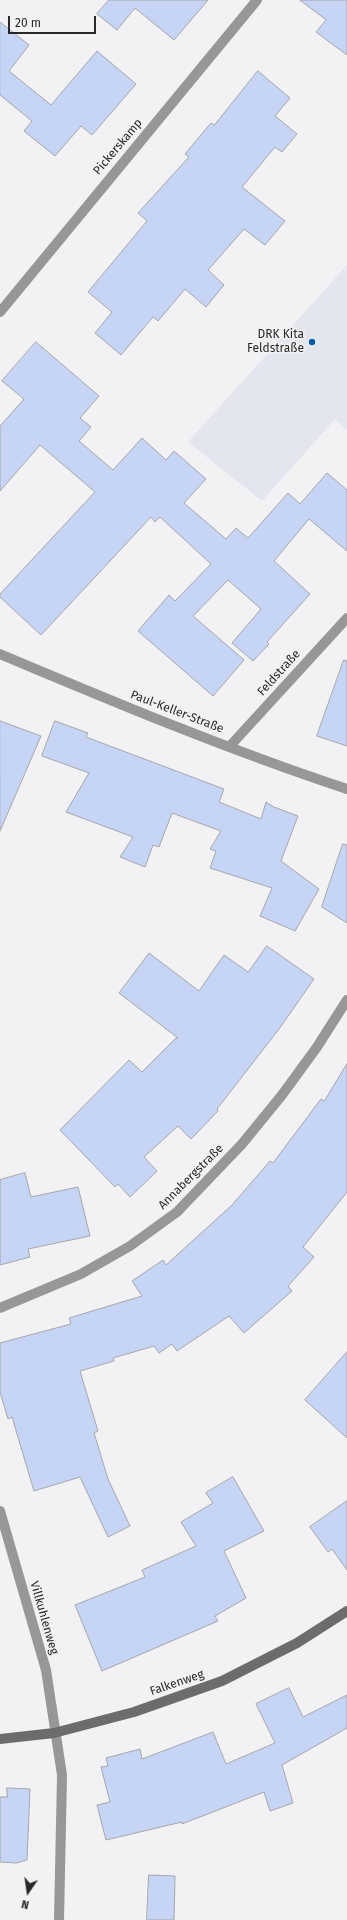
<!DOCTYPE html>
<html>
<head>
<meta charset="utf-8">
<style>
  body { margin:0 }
  #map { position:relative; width:347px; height:1920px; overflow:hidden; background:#f2f2f4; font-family:"Fira Sans",sans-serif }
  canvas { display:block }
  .north { position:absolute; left:8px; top:1872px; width:40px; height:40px; -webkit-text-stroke:3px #f2f2f4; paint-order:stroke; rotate:193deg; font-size:11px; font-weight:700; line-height:16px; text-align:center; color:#282828 }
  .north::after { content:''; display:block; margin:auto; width:14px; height:18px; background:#282828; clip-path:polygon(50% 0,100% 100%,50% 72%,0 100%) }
  .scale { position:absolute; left:8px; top:16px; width:88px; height:18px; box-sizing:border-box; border:2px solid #282828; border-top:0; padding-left:5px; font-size:12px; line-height:14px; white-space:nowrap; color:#282828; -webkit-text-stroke:3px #f2f2f4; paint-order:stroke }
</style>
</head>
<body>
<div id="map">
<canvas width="347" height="1920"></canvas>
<div class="north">N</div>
<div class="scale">20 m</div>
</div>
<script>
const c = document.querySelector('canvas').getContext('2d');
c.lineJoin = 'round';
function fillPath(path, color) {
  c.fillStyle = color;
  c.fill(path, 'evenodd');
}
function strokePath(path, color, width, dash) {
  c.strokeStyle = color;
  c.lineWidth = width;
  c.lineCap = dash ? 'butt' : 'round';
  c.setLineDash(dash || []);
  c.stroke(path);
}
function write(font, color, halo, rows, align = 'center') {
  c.font = font + ' "Fira Sans",sans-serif';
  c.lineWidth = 3.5;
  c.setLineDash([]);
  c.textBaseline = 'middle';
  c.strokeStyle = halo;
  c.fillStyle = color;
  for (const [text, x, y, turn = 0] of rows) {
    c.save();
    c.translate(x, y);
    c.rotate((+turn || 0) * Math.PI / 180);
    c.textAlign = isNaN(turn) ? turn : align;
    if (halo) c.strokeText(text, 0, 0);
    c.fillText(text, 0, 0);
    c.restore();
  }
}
fillPath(new Path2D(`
  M347 265V430L335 419 262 501 188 442Z`), '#e2e6ef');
const building = new Path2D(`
  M109 0H208L174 40 135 8 117 30 97 14Z
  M300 0H347V55L316 32 326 20Z
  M0 22 29 45 9 71 51 105 97 51 136 84 92 135 81 126 55 156 24 131 32 121 0 95Z
  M258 71 290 98 275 116 297 134 282 152 275 147 242 187 285 221 265 245 244 229 208 270 224 285 206 307 185 289 158 321 153 317 121 355 95 333 112 312 88 292 147 221 138 213 189 157 185 154 211 123 214 125Z
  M36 342 99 396 80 418 91 427 79 441 113 470 142 438 166 460 174 451 206 479 184 503 226 539 236 528 248 538 288 493 300 504 327 473 347 490V551L309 519 274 561 310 594 267 642 269 644 253 661 232 643 261 609 228 580 193 616 244 660 213 696 138 631 169 595 175 601 211 564 160 517 155 522 151 517 41 635 0 597V594L95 492 40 445 0 491V426L24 399 2 381Z
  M344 660 347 661V746L317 736Z
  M0 721 41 736 0 831Z
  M55 721 88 733 86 737 224 789 219 802 261 819 266 802 274 807 298 816 281 861 319 889 295 931 260 916 272 888 210 868 216 851 210 849 221 831 172 813 159 847 153 845 145 867 120 857 133 837 66 812 89 773 42 756Z
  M343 844 347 845V923L322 907Z
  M267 946 314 979 279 1029 217 1109 218 1111 191 1139 178 1126 144 1157 157 1171 130 1197 118 1184 115 1187 60 1130 129 1060 142 1072 176 1038H178L119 993 149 953 199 991 224 955 248 972Z
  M347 1064V1192L303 1247 314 1257 288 1286 292 1291 244 1333 229 1316 177 1351 172 1344 159 1353 154 1346 113 1358 114 1361 80 1371 98 1431 94 1433 108 1479 130 1526 108 1537 80 1477 34 1491 12 1417 8 1419 0 1392V1343L71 1324 69 1318 142 1296 132 1281 163 1260 166 1265 232 1205 270 1161 273 1163 321 1099 324 1101Z
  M25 1173 31 1197 78 1187 90 1236 28 1249 30 1257 0 1265V1180Z
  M347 1352V1438L305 1400Z
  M233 1477 264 1531 224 1551 246 1598 215 1616 218 1621 102 1671 75 1605 145 1577 142 1570 196 1546 181 1522 213 1503 206 1493Z
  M347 1501V1570L332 1549 328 1552 310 1527Z
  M289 1688 303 1717 347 1695V1728L282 1765 293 1803 270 1811 264 1792 182 1824V1822L106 1840 97 1805 110 1802 101 1767 108 1766 106 1758 140 1749 142 1759 213 1732 226 1764 275 1743 256 1704Z
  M7 1788 30 1789 27 1860 16 1863 0 1862V1797H7Z
  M149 1875 175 1876 174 1920H147Z`);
fillPath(building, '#c6d5f5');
strokePath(building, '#a6a6a8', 1);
strokePath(new Path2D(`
  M0 312 257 0
  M0 654C114 702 229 750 347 789
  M230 746 347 618
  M0 1308 81 1274 130 1246 177 1212 242 1144 282 1095 317 1047 347 1000
  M0 1511 46 1670 62 1775 59 1920`), '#979797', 10);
strokePath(new Path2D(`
  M0 1739 54 1733 134 1712 222 1681 297 1643 347 1611`), '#6c6c6b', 10);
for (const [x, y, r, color] of [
  [312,342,4,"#005ca9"]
]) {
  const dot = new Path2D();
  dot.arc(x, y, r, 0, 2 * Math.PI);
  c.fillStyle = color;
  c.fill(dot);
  strokePath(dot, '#f2f2f4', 1.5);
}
write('12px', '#282828', '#f2f2f4', [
  ["Pickerskamp",118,147,-50],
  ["Feldstraße",279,673,-48],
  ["Paul-Keller-Straße",177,712,21],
  ["Annabergstraße",191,1177,-45],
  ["Villkuhlenweg",44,1618,74],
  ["Falkenweg",177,1683,-19]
]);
write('12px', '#282828', '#f2f2f4', [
  ["DRK Kita",304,335],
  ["Feldstraße",304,349]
], 'right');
</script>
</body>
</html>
